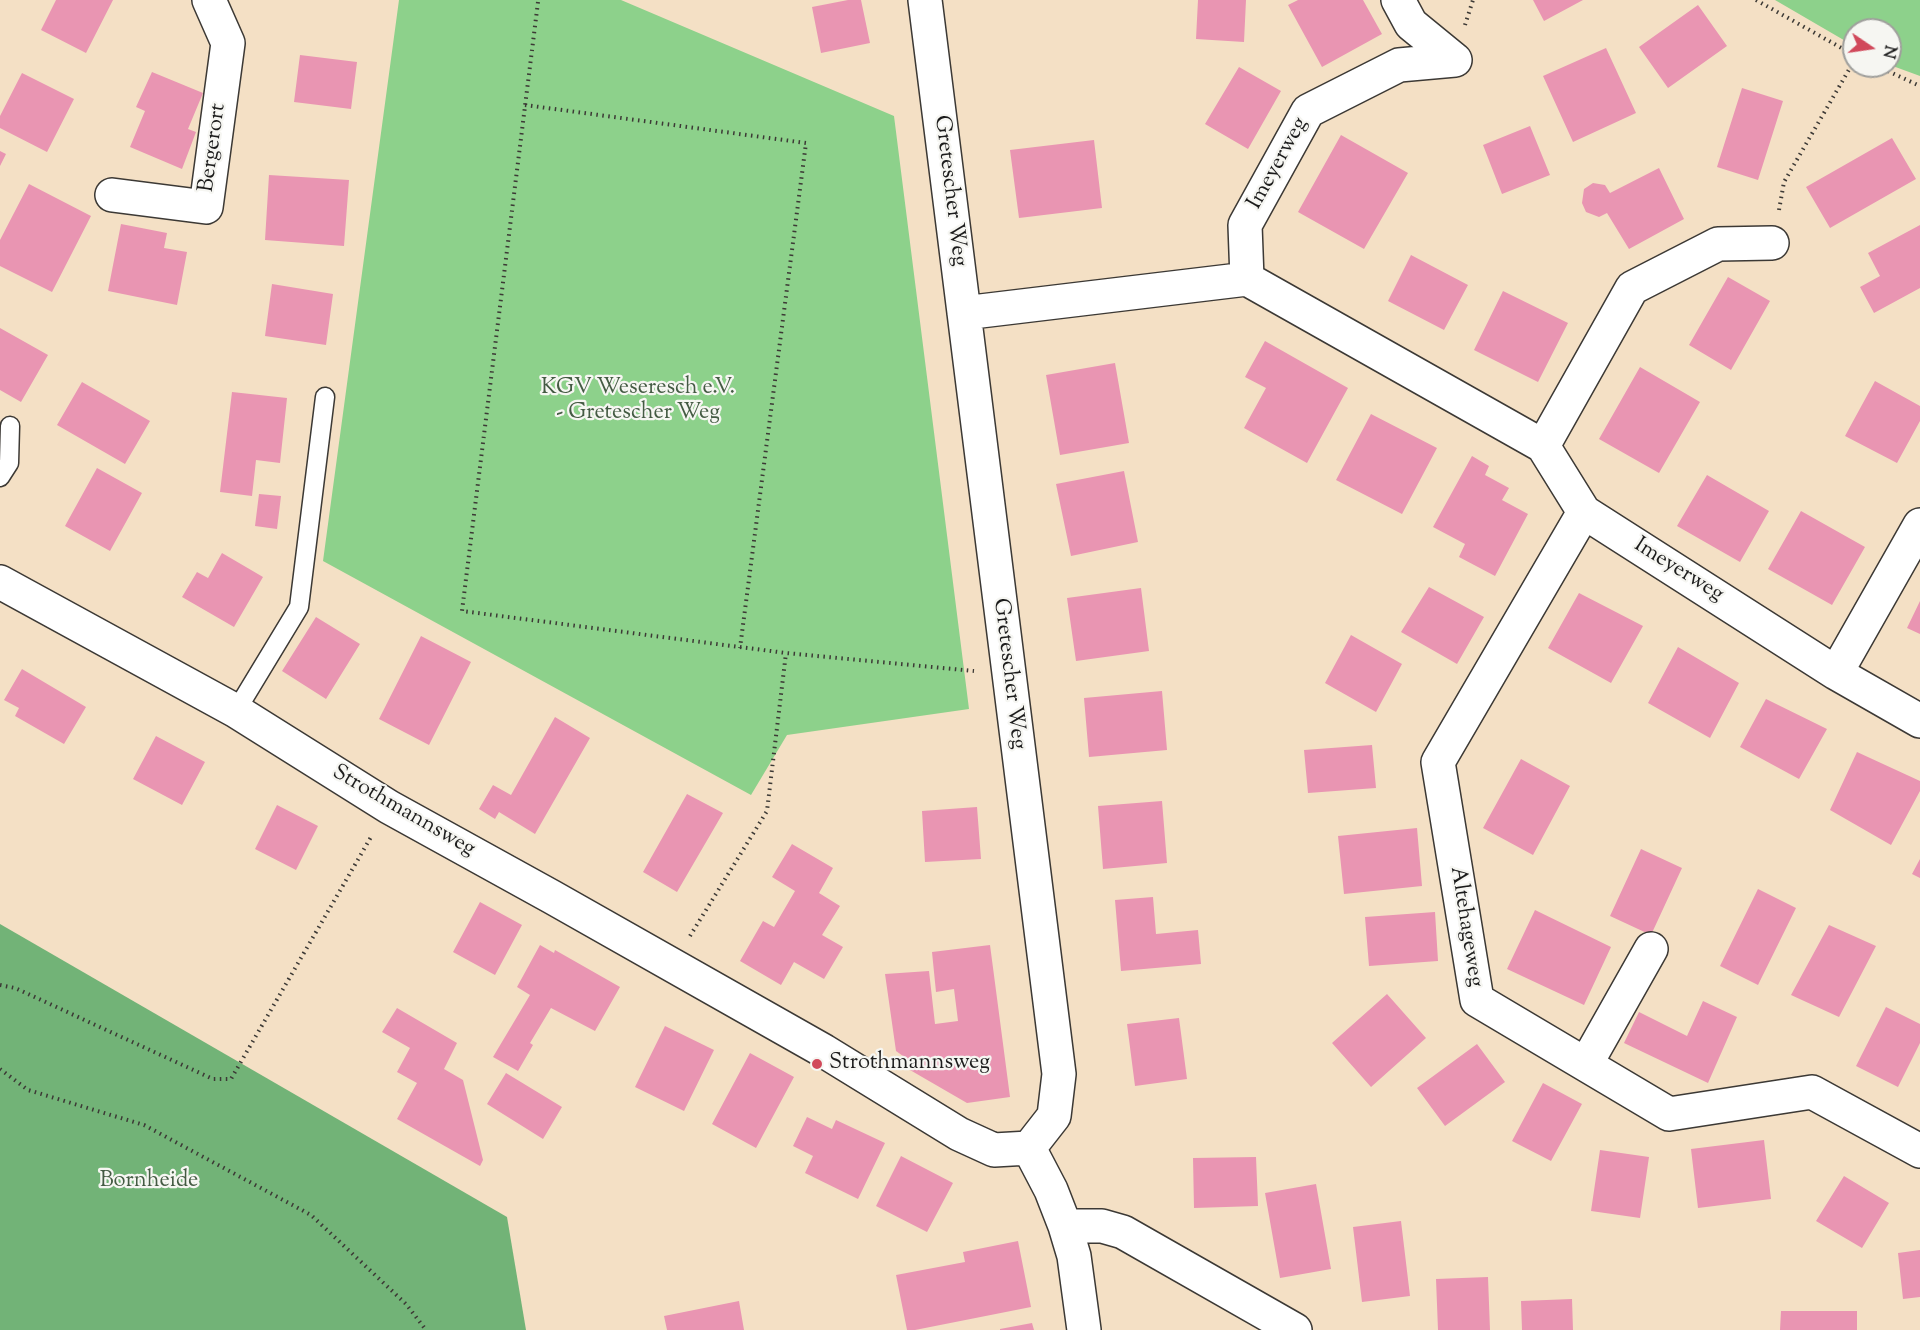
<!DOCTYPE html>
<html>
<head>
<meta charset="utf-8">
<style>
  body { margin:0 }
  #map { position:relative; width:1920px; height:1330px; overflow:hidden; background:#f4e0c5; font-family:"Sorts Mill Goudy",serif }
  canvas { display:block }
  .north { position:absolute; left:1842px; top:18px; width:60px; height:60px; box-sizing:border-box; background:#f6f6f2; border:2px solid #9f9f9c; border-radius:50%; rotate:103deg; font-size:16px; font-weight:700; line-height:24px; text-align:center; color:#1c1c1c }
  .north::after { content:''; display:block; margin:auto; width:21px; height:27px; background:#d1495b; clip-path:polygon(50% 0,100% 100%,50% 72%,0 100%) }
</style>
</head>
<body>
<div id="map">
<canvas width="1920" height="1330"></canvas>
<div class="north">N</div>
</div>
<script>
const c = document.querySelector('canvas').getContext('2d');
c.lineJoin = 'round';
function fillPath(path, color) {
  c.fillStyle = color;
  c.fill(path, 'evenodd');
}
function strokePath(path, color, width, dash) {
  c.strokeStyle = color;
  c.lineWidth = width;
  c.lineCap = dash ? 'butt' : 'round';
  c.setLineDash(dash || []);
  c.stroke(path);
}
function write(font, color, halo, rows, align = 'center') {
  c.font = font + ' "Sorts Mill Goudy",serif';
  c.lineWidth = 4.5;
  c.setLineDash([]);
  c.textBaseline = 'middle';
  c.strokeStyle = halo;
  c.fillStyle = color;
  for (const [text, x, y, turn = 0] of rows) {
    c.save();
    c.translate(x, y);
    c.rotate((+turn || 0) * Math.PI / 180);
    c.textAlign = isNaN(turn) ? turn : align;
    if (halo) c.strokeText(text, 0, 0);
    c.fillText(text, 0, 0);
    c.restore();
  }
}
fillPath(new Path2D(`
  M399 0H621L894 116 969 709 787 735 751 795 323 561Z
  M1775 0H1920V76L1890 65V30H1854V46Z`), '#8dd18b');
fillPath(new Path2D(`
  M0 924 507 1217 526 1330H0Z`), '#72b377');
fillPath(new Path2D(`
  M56 0H113L86 53 41 30Z
  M848 0H861L870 43 821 53 812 7Z
  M1198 0H1246L1244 42 1196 39Z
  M1298 0H1363L1382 34 1322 67 1288 5Z
  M1533 0H1583L1544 21Z
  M1698 5 1727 46 1668 88 1639 47Z
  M1606 48 1636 113 1573 142 1543 76Z
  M300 55 357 62 351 109 294 102Z
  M1239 67 1281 91 1248 149 1205 124Z
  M152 72 203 93 188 129 196 132 182 169 130 147 145 111 136 107Z
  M22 73 74 99 47 152 0 128V116Z
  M1742 88 1783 101 1758 180 1717 167Z
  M1530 126 1550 175 1502 194 1483 145Z
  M1341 135 1408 173 1364 249 1298 212Z
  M1892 138 1916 179 1830 228 1806 187Z
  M1094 140 1102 208 1019 218 1010 150Z
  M0 151 6 154 0 166Z
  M1659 168 1684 219 1629 249 1607 213 1599 217 1586 212 1582 203 1584 189 1593 183 1605 185 1610 193Z
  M269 175 349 180 344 246 265 240Z
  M29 184 91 216 52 292 0 266V240Z
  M121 224 167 233 164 248 187 252 177 305 108 291Z
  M1920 225V288L1874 313 1860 287 1880 276 1868 253Z
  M1411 255 1468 285 1444 330 1388 301Z
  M1728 277 1770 301 1731 370 1689 345Z
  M272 284 333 294 326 345 265 336Z
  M1503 291 1568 323 1538 382 1474 350Z
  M0 328 48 355 21 402 0 390Z
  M1265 341 1348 388 1307 463 1244 428 1266 388 1245 377Z
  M1115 363 1129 443 1060 455 1046 375Z
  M1640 367 1700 402 1659 473 1599 439Z
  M1875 381 1920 406V421L1897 463 1845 436Z
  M82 382 150 421 125 464 57 425Z
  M232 392 287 398 280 463 256 460 252 496 220 492Z
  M1371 414 1437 448 1402 514 1336 480Z
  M1472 456 1489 466 1485 475 1509 488 1502 500 1528 514 1495 576 1459 557 1465 544 1433 527Z
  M97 468 142 493 110 551 65 526Z
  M1124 471 1138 542 1071 556 1056 484Z
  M1707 475 1769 511 1740 562 1677 526Z
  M259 494 281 496 277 529 255 526Z
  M1801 511 1865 547 1832 605 1768 569Z
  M222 553 263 577 234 627 182 597 197 572 208 578Z
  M1429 587 1484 617 1457 664 1401 632Z
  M1141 588 1149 651 1076 661 1067 598Z
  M1579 593 1643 626 1611 683 1548 648Z
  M1920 601V634L1907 628Z
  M316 617 360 644 326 699 282 671Z
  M1351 635 1402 664 1376 712 1325 683Z
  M421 636 471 662 429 745 379 719Z
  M1678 647 1739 683 1710 738 1648 703Z
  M22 669 86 707 64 744 15 716 19 708 4 700Z
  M1162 691 1167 750 1089 757 1084 698Z
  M1766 699 1827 729 1799 779 1740 747Z
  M555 717 590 738 535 834 499 812 495 819 479 809 493 785 511 795Z
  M156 736 205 762 182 805 133 779Z
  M1372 745 1376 788 1308 793 1304 750Z
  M1857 752 1920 781V791L1891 845 1830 810Z
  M1521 759 1570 786 1533 855 1483 828Z
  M687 794 723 813 677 892 643 872Z
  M1162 801 1167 863 1103 869 1098 806Z
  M277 805 318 826 296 870 255 849Z
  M977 807 981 859 925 862 922 811Z
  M1417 828 1422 886 1344 894 1338 836Z
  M792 844 833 868 819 893 840 906 822 935 843 947 824 979 794 962 781 985 740 961 763 921 774 927 795 891 772 877Z
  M1641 849 1682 868 1651 935 1610 916Z
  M1920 859V878L1912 874Z
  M1758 889 1796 908 1758 985 1720 966Z
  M1153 897 1156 934 1198 930 1201 964 1121 971 1115 900Z
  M480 902 522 925 495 975 453 952Z
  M1535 910 1611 947 1584 1005 1507 969Z
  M1435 912 1438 961 1369 966 1365 917Z
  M1829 925 1876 946 1839 1017 1791 995Z
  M540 945 554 953 555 950 620 987 595 1031 551 1008 530 1043 533 1045 518 1071 493 1057 530 995 517 987Z
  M990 945 1010 1097 967 1103 910 1070 914 1064 896 1051 885 974 929 971 935 1024 958 1021 954 989 936 992 932 952Z
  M1387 994 1426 1038 1371 1087 1332 1043Z
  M1703 1001 1737 1017 1708 1083 1624 1043 1639 1012 1687 1036Z
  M1886 1007 1920 1024V1043L1898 1087 1856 1066Z
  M397 1008 457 1043 444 1069 463 1080 483 1160 480 1166 397 1119 417 1083 397 1072 410 1048 382 1032Z
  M1179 1018 1187 1079 1135 1086 1127 1024Z
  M665 1026 714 1050 684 1111 635 1087Z
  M1477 1044 1505 1082 1445 1126 1417 1088Z
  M750 1053 794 1077 756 1148 712 1124Z
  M506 1073 562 1107 543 1139 487 1104Z
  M1543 1083 1582 1104 1551 1161 1512 1141Z
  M807 1117 832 1129 836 1120 885 1143 858 1199 805 1173 813 1156 793 1146Z
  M1764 1140 1771 1199 1698 1208 1691 1149Z
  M1600 1150 1649 1157 1640 1218 1591 1211Z
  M901 1156 953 1183 927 1232 876 1206Z
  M1256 1157 1258 1206 1194 1208 1193 1158Z
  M1844 1176 1889 1203 1862 1248 1816 1221Z
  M1316 1184 1331 1269 1280 1278 1265 1193Z
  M1401 1221 1410 1296 1362 1302 1353 1227Z
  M1018 1241 1031 1307 915 1330H907L896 1275 965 1262 963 1252Z
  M1920 1250V1297L1903 1299 1898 1253Z
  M1488 1277 1490 1330H1438L1436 1279Z
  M1572 1299 1573 1330H1522L1521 1301Z
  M739 1301 744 1330H667L664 1316Z
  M1781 1311H1857V1330H1780Z
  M1032 1323 1034 1330H1000V1329Z`), '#e995b2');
const service = new Path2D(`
  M0 477 9 463 10 426
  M236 711 299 607 325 397`);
const minor = new Path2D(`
  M925 0 1059 1074 1054 1116 1029 1148
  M1398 0 1411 24 1455 60
  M112 195 206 207 228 43 209 0
  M1247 279 1245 225 1308 111 1399 65 1455 60
  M964 313 1247 279 1543 446 1584 512 1836 673 1920 721
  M1543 446 1632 288 1718 244 1772 243
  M1584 512 1438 762 1477 1000 1669 1114 1812 1092 1920 1151
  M0 582 236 711 389 807 552 897 824 1051 959 1134 994 1150 1029 1148
  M1836 673 1920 525
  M1586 1064 1651 949
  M1029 1148 1051 1190 1065 1226 1074 1256 1084 1330
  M1065 1226H1102L1123 1232 1295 1330`);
strokePath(service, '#3c3935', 21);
strokePath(minor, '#3c3935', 36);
strokePath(new Path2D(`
  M1756 0 1854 55
  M538 2 462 611 786 653 974 671
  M1465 25 1473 0
  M1877 66 1920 86
  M525 105 806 143 740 648
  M1779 210 1784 182 1854 61
  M690 936 767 811 786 653
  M0 985 15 988 213 1079H231L371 837
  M0 1069 28 1090 144 1125 311 1215 406 1304 426 1330`), '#3c3935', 4, [1.5, 4.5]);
strokePath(service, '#fff', 18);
strokePath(minor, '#fff', 33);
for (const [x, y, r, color] of [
  [817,1064,6,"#d1495b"]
]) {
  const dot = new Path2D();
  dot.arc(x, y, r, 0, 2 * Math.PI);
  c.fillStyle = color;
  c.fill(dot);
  strokePath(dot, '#f6f6f2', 2);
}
write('22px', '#1c1c1c', '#f6f6f2', [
  ["Bergerort",214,148,-82],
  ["Imeyerweg",1279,164,-61],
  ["Gretescher Weg",949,191,83],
  ["Imeyerweg",1678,571,32],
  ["Gretescher Weg",1008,674,83],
  ["Strothmannsweg",403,812,30],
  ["Altehageweg",1465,927,81]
]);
write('22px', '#445b43', '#f6f6f2', [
  ["KGV Weseresch e.V.",638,389],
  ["- Gretescher Weg",638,414],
  ["Bornheide",149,1182]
]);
write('22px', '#1c1c1c', '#f6f6f2', [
  ["Strothmannsweg",829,1064]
], 'left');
</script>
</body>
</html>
